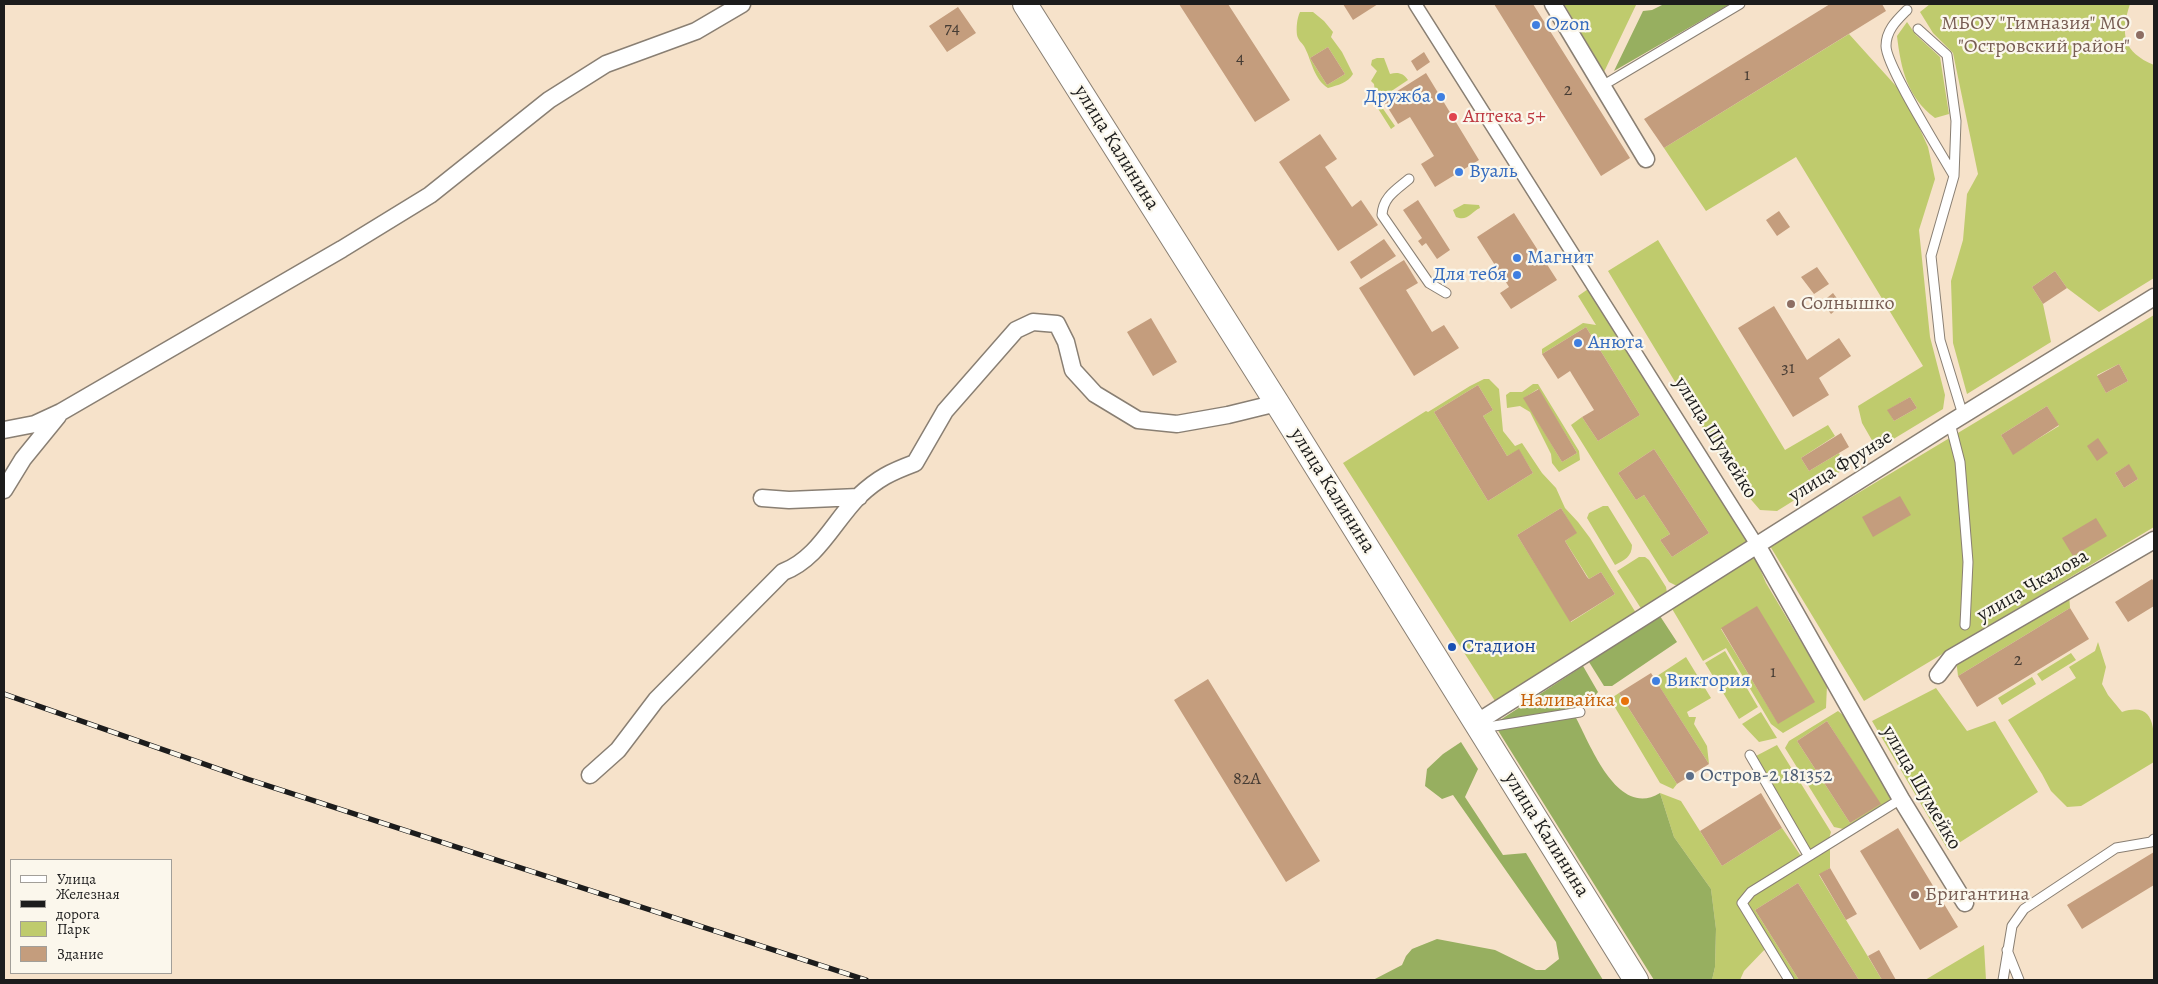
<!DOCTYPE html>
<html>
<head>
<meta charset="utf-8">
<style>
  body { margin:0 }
  #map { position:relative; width:2158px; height:984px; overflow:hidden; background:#f6e2ca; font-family:Alegreya,serif }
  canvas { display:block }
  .frame { position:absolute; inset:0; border:5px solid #1c1c1c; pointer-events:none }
  .legend { position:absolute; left:10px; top:859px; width:162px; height:115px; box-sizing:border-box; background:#fbf7ec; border:1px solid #a29f99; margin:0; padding:6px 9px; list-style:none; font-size:15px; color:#1c1c1c }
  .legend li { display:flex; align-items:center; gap:10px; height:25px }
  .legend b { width:25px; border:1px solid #a29f99 }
</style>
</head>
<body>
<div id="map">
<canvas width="2158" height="984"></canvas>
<div class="frame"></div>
<ul class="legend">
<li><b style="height:6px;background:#fff"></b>Улица</li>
<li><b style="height:6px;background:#1c1c1c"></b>Железная дорога</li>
<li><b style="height:14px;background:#bfcb6d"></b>Парк</li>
<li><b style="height:14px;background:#c49d7d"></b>Здание</li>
</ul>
</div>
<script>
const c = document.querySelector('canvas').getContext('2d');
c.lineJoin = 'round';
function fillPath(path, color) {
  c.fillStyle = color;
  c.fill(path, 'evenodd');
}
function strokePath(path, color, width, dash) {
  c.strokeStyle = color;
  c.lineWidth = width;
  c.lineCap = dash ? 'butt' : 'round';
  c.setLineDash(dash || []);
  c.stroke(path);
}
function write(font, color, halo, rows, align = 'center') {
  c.font = font + ' Alegreya,serif';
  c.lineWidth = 4.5;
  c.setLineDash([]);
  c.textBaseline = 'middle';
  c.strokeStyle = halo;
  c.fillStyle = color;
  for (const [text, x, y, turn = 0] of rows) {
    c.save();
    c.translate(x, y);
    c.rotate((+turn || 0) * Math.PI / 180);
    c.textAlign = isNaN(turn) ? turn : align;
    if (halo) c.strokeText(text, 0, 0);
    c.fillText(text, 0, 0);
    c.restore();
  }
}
fillPath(new Path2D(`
  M1564 4 1636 5 1604 72Z
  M1930 4H2130C2120 34 2123 52 2154 65V278L2099 312 2067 288 2055 271 2032 287 2043 304 2051 342 1967 394 1953 343 1951 281 1963 240 1967 194 1978 174 1953 53 1933 33 1920 12Z
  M1300 12H1313L1324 21 1333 32 1331 37 1342 52 1353 74C1348 83 1338 85 1328 88 1314 79 1312 62 1305 48 1303 43 1298 41 1297 35 1296 28 1297 18 1300 12ZM1328 47 1345 74 1327 85 1310 58Z
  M1907 22 1916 35 1940 57 1949 114 1935 118C1907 97 1901 69 1897 36Z
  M1849 34 1905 96 1928 147 1935 179 1919 230 1930 337 1945 395 1943 409 1877 449 1862 423 1858 406 1923 366 1796 157 1706 211 1664 148ZM1910 397 1917 408 1894 421 1888 410Z
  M1377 58H1384L1390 74C1398 72 1403 73 1408 80L1384 96 1379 103 1395 126 1391 129 1377 107 1374 84 1371 81 1377 71 1371 65 1372 60Z
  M1464 204 1479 205 1480 208C1471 212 1467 222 1456 217L1453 210Z
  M1658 240 1785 450 1828 425 1835 436 1801 458 1809 471 1839 453 1846 468 1777 511 1760 510 1735 481 1608 271Z
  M1591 287 1747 539 1745 544 1682 585H1675L1669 582 1571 425 1582 417 1598 441 1640 415 1586 327 1542 354V349L1583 323 1596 325 1578 296ZM1654 449 1709 533 1672 557 1660 540 1670 534 1644 495 1636 500 1618 473Z
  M2154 315V527L1864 701 1770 546ZM2119 364 2128 381 2106 393 2097 375ZM2047 406 2059 426 2013 454 2001 435ZM2128 465 2138 479 2124 488 2115 473Z
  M1484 379H1489L1499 389 1503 431 1515 446 1522 443 1542 473 1556 488 1565 508 1578 522 1590 538 1636 613 1495 701 1343 463 1426 411 1428 412 1470 386ZM1478 385 1493 410 1483 416 1507 456 1519 450 1533 473 1488 501 1434 412ZM1561 508 1576 533 1565 541 1589 579 1601 572 1615 594 1571 622 1517 535Z
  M1533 384H1538L1579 451 1580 460 1559 472 1552 463 1551 454 1530 412 1520 406 1507 408 1506 395 1510 392H1522ZM1538 389 1577 453 1562 462 1524 398Z
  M1603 506H1608L1632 545C1632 557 1624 560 1615 565L1587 518 1589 513Z
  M1639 557H1645L1649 560 1666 587 1667 593 1642 610 1617 571Z
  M1755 557 1766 583 1827 685 1826 708 1783 733 1771 724 1726 648 1703 661 1671 607 1740 563ZM1757 607 1778 723 1721 629Z
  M2069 594 2070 608 1958 676 1956 659Z
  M2098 642 2106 667 2102 684 2108 695 2122 712C2158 700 2154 734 2154 762L2081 806 2067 807 2051 791 2042 774 2008 720 2076 678 2069 667 2095 651Z
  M1725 651 1758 707 1739 719 1705 663Z
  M2071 653 2076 660 2042 681 2037 674Z
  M1686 657 1711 698 1687 712 1689 717H1696L1694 724 1707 746 1709 764 1654 678Z
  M2032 677 2036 684 2002 705 1998 698Z
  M1936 688 1967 731 1995 721 2038 792 1948 850 1872 721Z
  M1619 693 1677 784 1673 789 1660 783 1610 699Z
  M1838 711 1852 722 1894 794 1889 804 1848 830 1834 827 1785 748 1789 741ZM1827 721 1880 804 1850 823 1797 741Z
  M1761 712 1777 738 1759 742 1742 724Z
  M1777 745 1831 832 1829 839 1810 850 1754 757Z
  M1660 793 1681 801 1722 866 1782 828 1805 862 1830 847V868L1819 875 1882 980H1859L1798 883 1755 910 1799 980H1789L1768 946 1744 971 1740 980H1712L1715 967 1716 929 1711 889 1674 837Z
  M1984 945 1986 980H1925Z`), '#bfcb6d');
fillPath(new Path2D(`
  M1664 4H1730L1614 71 1643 11 1652 10Z
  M1660 616 1677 642 1612 686H1604L1589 662Z
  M1583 666 1598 692 1592 699 1568 710 1576 718C1591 746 1618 819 1660 793L1674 837 1711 889 1716 929 1715 967 1712 980H1654L1494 724Z
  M1461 742 1478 769 1465 797 1503 855 1526 853 1603 980H1373L1402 965 1406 956 1412 949 1437 939 1495 950 1536 970H1545L1559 959 1556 942 1453 795 1442 799 1425 786 1427 769 1443 754Z`), '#97af60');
fillPath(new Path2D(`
  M1179 4H1228L1290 100 1255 122Z
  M1343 4H1378L1353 20Z
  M1494 4H1533L1630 158 1601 176Z
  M1830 4H1882L1886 11 1664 148 1644 119Z
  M958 7 976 33 947 52 929 26Z
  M1328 47 1345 74 1327 85 1310 58Z
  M1424 52 1430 62 1417 71 1411 61Z
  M1426 73 1479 160 1435 187 1421 164 1434 156 1410 117 1398 124 1383 100Z
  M1320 134 1337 159 1325 167 1352 207 1361 200 1378 225 1338 251 1279 162Z
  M1418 200 1450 250 1437 259 1426 243 1422 246 1418 241 1422 238 1403 210Z
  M1779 211 1790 227 1777 236 1766 220Z
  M1514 213 1557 280 1511 309 1500 293 1509 287 1477 237Z
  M1384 239 1396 256 1361 279 1350 262Z
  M1404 260 1418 283 1406 290 1432 332 1444 325 1459 348 1414 376 1359 288Z
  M1817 267 1829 284 1814 294 1801 277Z
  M2055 271 2067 288 2043 304 2032 287Z
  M1833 293 1842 305 1831 314 1822 302Z
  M1774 306 1807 360 1839 338 1851 356 1819 378 1829 395 1793 417 1738 328Z
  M1151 318 1177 362 1153 376 1127 332Z
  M1586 327 1640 415 1598 441 1582 417 1594 410 1573 376 1570 371 1558 379 1542 354Z
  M2119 364 2128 381 2106 393 2097 376Z
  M1478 385 1493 410 1483 416 1507 456 1519 449 1533 473 1488 501 1434 412Z
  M1539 389 1577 453 1562 462 1523 398Z
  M1910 397 1917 408 1894 421 1887 410Z
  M2047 406 2059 425 2013 455 2001 435Z
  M1841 433 1849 447 1809 471 1801 458Z
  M2098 438 2108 453 2097 461 2087 446Z
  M1654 449 1709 533 1672 557 1660 540 1670 534 1644 495 1636 500 1618 473Z
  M2129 464 2138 479 2124 488 2115 473Z
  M1900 496 1911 515 1873 537 1862 517Z
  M1561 508 1577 533 1565 541 1587 577 1589 579 1601 572 1615 594 1570 622 1517 535Z
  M2096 518 2107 536 2073 556 2062 538Z
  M2152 579 2154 582V606L2128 622 2115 602Z
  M1757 606 1815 702 1778 724 1721 628Z
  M2070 608 2089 639 1977 707 1958 676Z
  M1651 673 1709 764 1677 784 1619 693Z
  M1208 679 1320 861 1286 882 1174 700Z
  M1827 721 1881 804 1850 823 1797 741Z
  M1761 793 1782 828 1722 866 1700 831Z
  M1898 828 1958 927 1920 950 1860 851Z
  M2154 852V885L2082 929 2067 905Z
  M1830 868 1857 914 1846 920 1819 874Z
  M1798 883 1859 980H1799L1755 910Z
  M1879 950 1896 980H1882L1868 956Z`), '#c49d7d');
const service = new Path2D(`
  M1907 10C1897 20 1886 30 1886 46 1886 66 1941 153 1954 176L1931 256 1940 340 1963 415
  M1918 29 1947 55 1956 121 1954 176
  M1602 86 1740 4
  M1409 179C1396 190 1383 197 1382 215L1429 283 1446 293
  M1950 423 1960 462 1968 562 1965 625
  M1482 728 1580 712
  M1750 755 1808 855
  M2007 950 2019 980
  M1789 980 1742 903 1751 892 1901 799
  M2003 980 2012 926 2024 909 2116 848 2151 842 2154 839`);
const pedestrian = new Path2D(`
  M1415 4 1757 545`);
const minor = new Path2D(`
  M1553 4 1646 159
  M4 430 35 424 61 412 342 249 430 195 549 100 606 64 696 31 742 4
  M4 490 23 459 58 416
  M762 498 789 500 859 497
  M1757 545 1901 799 1965 903
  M1938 675 1951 658 2154 540
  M1476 723 1950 423 2154 297
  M590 775 618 750 656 700 783 572C818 559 834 521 859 496 878 478 891 472 915 463L945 411 1016 330 1033 322 1057 324 1066 342 1073 370 1095 394 1138 420 1177 424 1228 415 1277 403`);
const secondary = new Path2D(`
  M1025 4 1277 403 1636 980`);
strokePath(service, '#897f73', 11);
strokePath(pedestrian, '#897f73', 15);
strokePath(minor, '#897f73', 19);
strokePath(secondary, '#897f73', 26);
strokePath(service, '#fff', 9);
strokePath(pedestrian, '#fff', 12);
strokePath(minor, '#fff', 16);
strokePath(secondary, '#fff', 24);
const rail = new Path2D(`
  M4 694 247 779 866 980`);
strokePath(rail, '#1c1c1c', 5.5);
strokePath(rail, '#fbf7ec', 4, [11]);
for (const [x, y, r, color] of [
  [1536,25,5,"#3f7fe0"],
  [2140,35,5,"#8d6e63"],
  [1441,97,5,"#3f7fe0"],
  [1453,117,5,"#e0444e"],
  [1459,172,5,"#3f7fe0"],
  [1517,258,5,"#3f7fe0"],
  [1517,275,5,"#3f7fe0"],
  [1791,304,5,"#8d6e63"],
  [1578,343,5,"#3f7fe0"],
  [1452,647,5,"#1a4fb4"],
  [1656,681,5,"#3f7fe0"],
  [1625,701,5,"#e8710a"],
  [1690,776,5,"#5c6f8a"],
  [1915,895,5,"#8d6e63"]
]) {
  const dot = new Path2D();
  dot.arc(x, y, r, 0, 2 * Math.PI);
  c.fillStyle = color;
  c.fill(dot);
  strokePath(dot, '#fbf7ec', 2);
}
write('18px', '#463c34', null, [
  ["74",952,29],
  ["4",1240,59],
  ["1",1747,76],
  ["2",1568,91],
  ["31",1788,369],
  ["2",2018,661],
  ["1",1773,673],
  ["82А",1247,780]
]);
write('20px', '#785e54', '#fbf7ec', [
  ["МБОУ \"Гимназия\" МО",2130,24,"right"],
  ["\"Островский район\"",2130,47,"right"],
  ["Солнышко",1801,304],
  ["Бригантина",1925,895]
], 'left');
write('20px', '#366cbe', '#fbf7ec', [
  ["Ozon",1546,25],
  ["Дружба",1431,97,"right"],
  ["Вуаль",1469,172],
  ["Магнит",1527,258],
  ["Для тебя",1507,275,"right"],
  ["Анюта",1588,343],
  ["Виктория",1666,681]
], 'left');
write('20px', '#be3a42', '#fbf7ec', [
  ["Аптека 5+",1463,117]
], 'left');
write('20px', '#1c1c1c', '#fbf7ec', [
  ["улица Калинина",1116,148,58],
  ["улица Шумейко",1715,438,58],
  ["улица Фрунзе",1841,467,-32],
  ["улица Калинина",1332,491,58],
  ["улица Чкалова",2033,586,-30],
  ["улица Шумейко",1921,788,60],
  ["улица Калинина",1546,835,58]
]);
write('20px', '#164399', '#fbf7ec', [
  ["Стадион",1462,647]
], 'left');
write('20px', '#c56008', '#fbf7ec', [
  ["Наливайка",1615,701]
], 'right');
write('20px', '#4e5e75', '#fbf7ec', [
  ["Остров-2 181352",1700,776]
], 'left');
</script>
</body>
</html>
